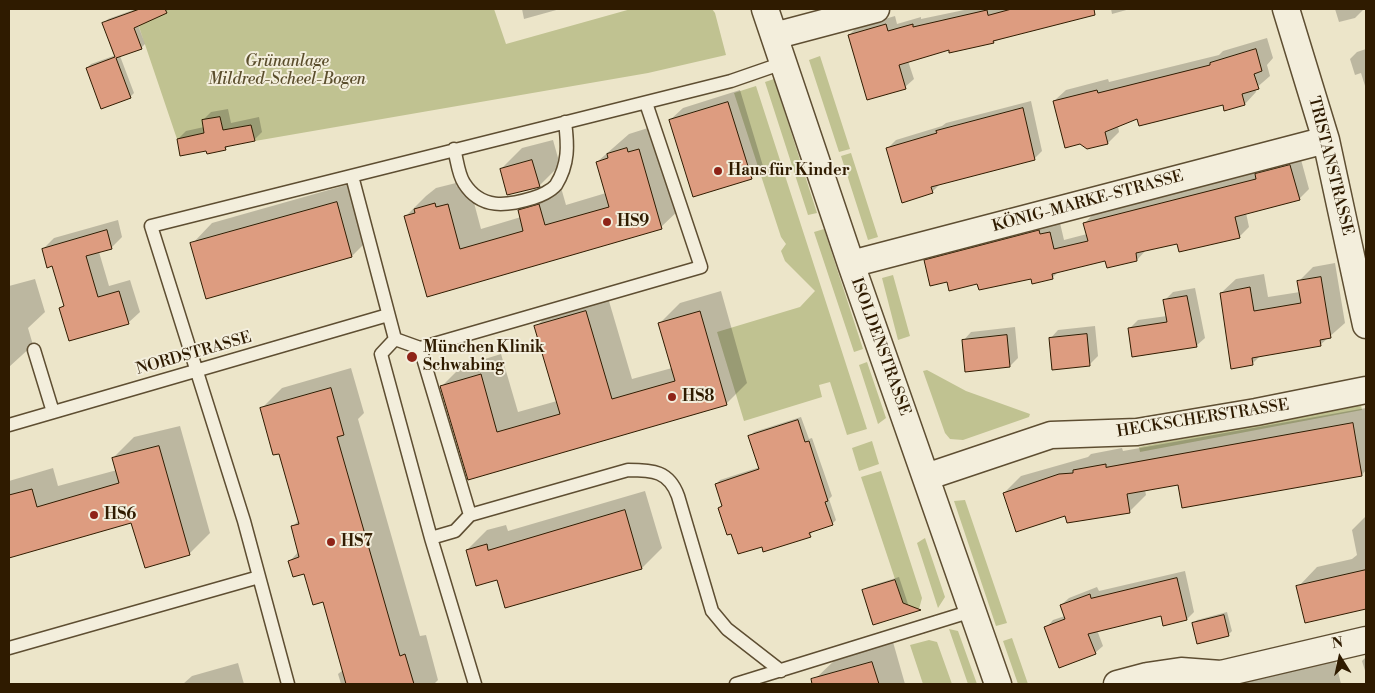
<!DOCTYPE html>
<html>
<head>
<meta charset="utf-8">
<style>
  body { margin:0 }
  #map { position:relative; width:1375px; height:693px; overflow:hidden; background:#ece5c9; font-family:"Libre Bodoni",serif }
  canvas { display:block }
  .frame { position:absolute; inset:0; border:10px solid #2f1b00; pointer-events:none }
  .north { position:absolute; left:1315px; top:633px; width:50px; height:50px; -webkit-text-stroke:4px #f3eedc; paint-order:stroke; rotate:350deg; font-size:14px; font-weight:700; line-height:20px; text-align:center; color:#2f1b00 }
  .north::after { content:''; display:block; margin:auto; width:18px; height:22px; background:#2f1b00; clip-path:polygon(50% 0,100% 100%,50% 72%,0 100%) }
</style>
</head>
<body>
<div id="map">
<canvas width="1375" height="693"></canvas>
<div class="frame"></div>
<div class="north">N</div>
</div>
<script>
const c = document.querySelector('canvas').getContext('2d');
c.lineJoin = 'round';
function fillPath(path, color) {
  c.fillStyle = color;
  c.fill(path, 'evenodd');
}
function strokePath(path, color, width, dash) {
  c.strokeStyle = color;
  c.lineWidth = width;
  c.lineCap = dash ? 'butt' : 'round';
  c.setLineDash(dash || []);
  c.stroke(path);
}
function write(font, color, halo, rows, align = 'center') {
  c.font = font + ' "Libre Bodoni",serif';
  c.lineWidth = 4;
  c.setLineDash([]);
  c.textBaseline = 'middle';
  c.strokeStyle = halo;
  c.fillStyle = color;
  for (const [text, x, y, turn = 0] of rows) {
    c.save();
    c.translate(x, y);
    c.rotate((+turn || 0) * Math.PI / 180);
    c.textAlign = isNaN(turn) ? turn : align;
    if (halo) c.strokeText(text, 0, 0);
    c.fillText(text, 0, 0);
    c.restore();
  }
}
fillPath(new Path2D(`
  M133 9H494L506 44 631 9H712L715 13 726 55 648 73 255 141 251 125 223 130 220 117 202 120 204 133 177 139Z
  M820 56 850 149 839 152 809 60Z
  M774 79 817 213 808 215 765 82Z
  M756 86 867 429 847 435 830 382 819 385 822 397 744 421 717 332 800 307 815 291 785 261 781 251 786 244 781 237 734 93Z
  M851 153 878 237 868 240 841 156Z
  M824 229 863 349 854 352 814 232Z
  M893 275 910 336 898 340 882 278Z
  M867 362 886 418 878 424 859 365Z
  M927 370 966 391 1030 414 1029 417 963 440 950 439 945 433 923 371Z
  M1361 405 1362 410 1140 452 1139 447Z
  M872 441 879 464 859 471 852 448Z
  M881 471 922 598 919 609 907 614V605L903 603 861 477Z
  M965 500 1007 623 996 626 954 501Z
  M925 538 945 597 938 608 917 543Z
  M949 629 958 631 977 684H968Z
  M1012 638 1028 684H1018L1003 641Z
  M929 640 937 642 952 684H923L910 645Z`), '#c0c291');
fillPath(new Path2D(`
  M136 9H170L138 25 145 44 141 48 120 56 134 93 130 97 87 68 91 64 116 55 104 23 108 19Z
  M522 9H560L524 19Z
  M969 9H1072L1073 13 993 42 950 49 908 61 914 79 905 87 849 35 857 27 895 16 897 24 921 17V19Z
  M1111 9H1130L1112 14Z
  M1335 9H1362L1363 10 1355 18 1339 22Z
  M1267 38 1273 58 1267 65 1270 76 1255 89 1256 92 1245 104H1223L1138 117 1118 126 1119 132 1108 143 1054 101 1066 90 1108 79 1109 82 1219 55 1223 51Z
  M1366 49V89L1361 73 1355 75 1350 59 1357 52Z
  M740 90 763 166 751 178 670 120 683 108Z
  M1031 101 1042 151 1034 159 941 183 932 192 888 148 896 140 942 126 946 123Z
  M228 109 231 123 259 117 262 132 254 140 230 145 225 149H207L178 139 186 131 204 127 203 120 211 112Z
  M648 128 649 132 660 129 682 207 661 227 428 295 405 217 426 196 436 188 456 183 457 187 469 184 481 229 521 217 519 211 540 190 560 184 566 205 606 193 597 162 629 134Z
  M553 140 560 165 539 186 501 169 522 148Z
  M1300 156 1309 189 1299 199 1246 213 1249 227 1239 237 1177 242 1147 249 1137 260H1106L1059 271 1052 278 1031 277 978 282 948 281 926 261 935 251 1060 223 1064 240 1087 234 1085 223 1094 213 1259 172 1266 165Z
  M357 182 373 235 352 256 192 244 212 223Z
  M118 220 122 237 111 248 99 252 109 286 130 280 140 312 128 323 61 308 65 304 53 265 43 249 54 238Z
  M1335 263 1345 323 1320 345 1261 355 1252 364 1221 293 1236 279 1264 274 1268 297 1300 292 1299 281 1313 267Z
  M35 279 45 312 28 328 33 345 9 367V286Z
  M1195 288 1205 338 1196 346 1129 329 1138 320 1167 316 1164 301 1173 292Z
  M606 291 632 379 672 368 659 324 680 303 721 291 747 383 726 404 469 479 441 387 462 366 501 354 518 412 557 401 536 327 556 306Z
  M1095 326 1098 356 1090 364 1054 369 1050 339 1058 330Z
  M1015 327 1018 358 1010 366 963 341 971 332Z
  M351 368 364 413 358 419 420 636 426 635 438 680 434 684H341L338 674 343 670 324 601 305 573 290 561 299 551 292 527 299 520 279 452 261 409 282 388Z
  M1366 408V470L1362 475 1179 483 1145 490 1146 495 1129 512 1066 514 1004 493 1021 476 1088 457 1091 454 1122 448 1123 451Z
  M801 417 809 439 812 438 832 496 829 499 836 520 832 524 813 530 810 536 762 545 732 532 720 508 723 505 716 484 720 480 760 467 750 436 754 432Z
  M180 426 210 533 189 554 132 521 9 557V481L53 468 58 486 117 470 113 458 134 437Z
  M645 491 662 548 642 568 506 607 498 578 467 550 487 530 506 525 508 531Z
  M1366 516V608L1306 621 1298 587 1317 567 1352 559 1357 555 1352 530Z
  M1185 571 1194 612 1187 619 1162 615 1097 630 1103 646 1095 653 1046 628 1053 620 1065 616 1061 605 1069 598 1097 587 1099 591Z
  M899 577 910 610 863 591 867 587Z
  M1227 612 1232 631 1228 635 1193 623 1197 620Z
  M893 642 905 684H817L816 678 837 658Z
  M1334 655 1341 684H1220Z
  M1366 657V674L1362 661Z
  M238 663 244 684H183L192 676Z`), '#0003');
const building = new Path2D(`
  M140 9H165L167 13 134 28 142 49 116 58 131 98 101 109 86 68 115 57 102 23Z
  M1012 9H1094L1095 15 993 41 994 43 949 53V50L899 65 906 89 867 100 848 35 886 24 888 31 913 24V27L987 10 988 15Z
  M1256 49 1262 71 1254 74 1259 89 1242 94 1245 105 1224 111 1223 105 1139 126 1137 119 1105 132 1108 144 1087 149 1080 144 1065 148 1053 101 1097 90 1098 93 1210 65V63Z
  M728 102 752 179 693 197 669 120Z
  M1023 108 1035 160 931 187 933 193 902 203 886 148 937 133 936 131Z
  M220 117 223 130 251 125 255 141 225 147 226 150 207 154 206 151 180 156 177 139 204 133 202 120Z
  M627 148 628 152 639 149 662 229 427 297 404 216 415 213 414 209 435 203 436 207 448 204 460 249 523 231 518 210 539 204 545 225 609 207 596 162 608 158 607 154Z
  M532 160 540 187 507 195 500 169Z
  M1290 165 1300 200 1235 217 1240 238 1179 252 1177 244 1136 253 1137 261 1107 268 1105 261 1052 274 1053 279 1032 284 1031 279 979 290 977 284 949 291 947 282 930 286 924 260 1039 230 1040 234 1050 232 1054 249 1088 241 1083 223 1256 179 1255 174Z
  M337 202 352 257 206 299 190 243Z
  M107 230 112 249 86 256 98 297 119 291 129 324 69 341 59 308 64 306 52 266 47 268 42 249Z
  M1321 277 1331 338 1320 340 1321 346 1252 358 1253 365 1231 369 1220 293 1250 287 1254 311 1301 303 1297 281Z
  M1187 296 1197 347 1132 357 1128 328 1167 322 1163 300Z
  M586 311 612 399 675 381 658 323 700 311 727 405 468 480 440 386 481 374 497 432 560 414 534 326Z
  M1087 334 1090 366 1052 370 1049 338Z
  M1007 335 1010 367 965 372 962 340Z
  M331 388 344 435 337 437 400 656 405 654 414 684H346L323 602 313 605 304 574 293 577 288 561 299 557 291 526 299 524 279 454 273 455 260 408Z
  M798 420 805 442 809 441 828 501 825 502 833 525 809 533 811 537 763 552 762 547 738 554 731 534 727 535 718 508 722 506 715 484 759 469 748 436Z
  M1353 423 1362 476 1182 508 1178 485 1127 494 1130 513 1067 523 1065 516 1016 532 1003 493 1059 474 1073 473V470L1106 464V467Z
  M159 446 190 555 145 568 131 523 9 558V495L32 489 37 507 119 483 112 458Z
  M625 510 642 569 505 608 497 580 476 586 466 550 487 544 488 550Z
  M1366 570V609L1305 623 1296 586Z
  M1177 578 1187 620 1163 626 1161 616 1088 634 1096 654 1059 668 1044 627 1065 619 1060 605 1090 594 1091 598Z
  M895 580 903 603 921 610 873 625 862 590Z
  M1224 615 1229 636 1197 644 1192 623Z
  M872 662 879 684H812L811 679Z`);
fillPath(building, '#dd9c80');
strokePath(building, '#2f1b00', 1);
const lane = new Path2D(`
  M454 149C457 159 458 174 464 183 481 210 507 206 533 198 540 196 551 191 556 185 569 164 568 145 565 122
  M352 176 395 339 420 348 470 515 455 531 431 538 475 684
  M395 339 381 354 431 538
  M420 348 701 267 646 103
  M34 350 53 412
  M9 425 388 315
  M470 515 628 470C653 470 669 471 678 496L712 611 727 629 781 671
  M9 648 259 577
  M288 684 244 521 151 226 731 81 783 63
  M736 684 972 611`);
const street = new Path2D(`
  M765 9 851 264 998 684
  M1286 9 1326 140 1366 325
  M774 36 876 9
  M851 264 1326 140
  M926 477 1051 435 1137 432 1256 412 1366 390
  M1117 684 1147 676 1181 671 1221 674 1366 640`);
strokePath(lane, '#5e4e32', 15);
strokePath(street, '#5e4e32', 29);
strokePath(lane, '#f3eedc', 12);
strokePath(street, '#f3eedc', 26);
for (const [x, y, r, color] of [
  [718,171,5,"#8f2418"],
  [607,222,5,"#8f2418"],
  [412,357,6,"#8f2418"],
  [672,397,5,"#8f2418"],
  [94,515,5,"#8f2418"],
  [331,542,5,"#8f2418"]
]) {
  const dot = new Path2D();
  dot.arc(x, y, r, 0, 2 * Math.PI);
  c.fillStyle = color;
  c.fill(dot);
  strokePath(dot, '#f3eedc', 2);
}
write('italic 16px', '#5a4d2c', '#f3eedc', [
  ["Grünanlage",287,62],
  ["Mildred-Scheel-Bogen",287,80]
]);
write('16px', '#2f1b00', '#f3eedc', [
  ["TRISTANSTRASSE",1330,166,76],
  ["KÖNIG-MARKE-STRASSE",1088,202,-15],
  ["ISOLDENSTRASSE",880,347,70],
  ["NORDSTRASSE",194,354,-16],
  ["HECKSCHERSTRASSE",1203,419,-9]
]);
write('bold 16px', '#2f1b00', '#f3eedc', [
  ["Haus für Kinder",728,171],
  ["HS9",617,222],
  ["München Klinik",423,348],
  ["Schwabing",423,366],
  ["HS8",682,397],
  ["HS6",104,515],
  ["HS7",341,542]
], 'left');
</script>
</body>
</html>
